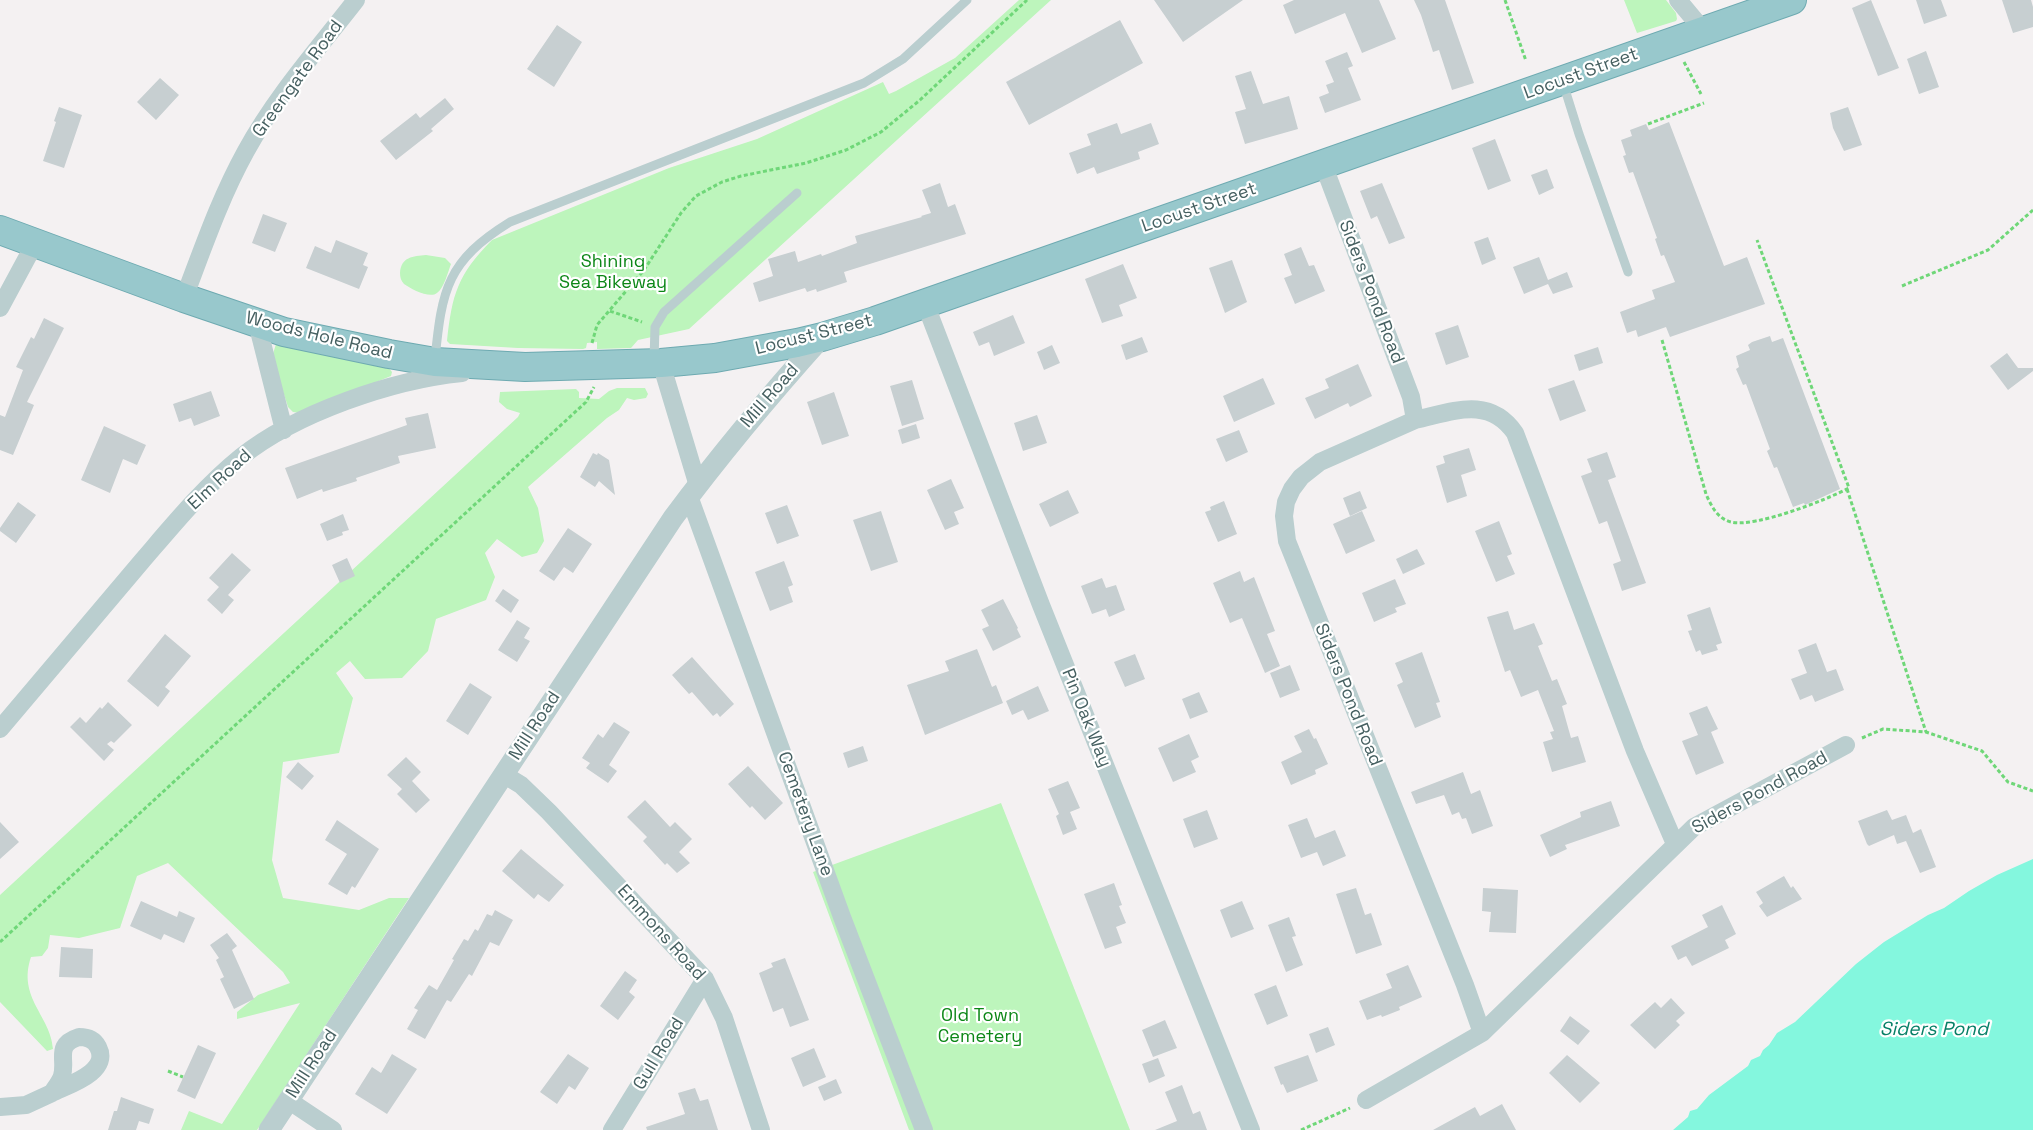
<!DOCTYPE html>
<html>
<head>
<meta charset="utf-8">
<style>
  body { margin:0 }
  canvas { display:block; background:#f4f1f2 }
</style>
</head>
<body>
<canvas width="2033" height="1130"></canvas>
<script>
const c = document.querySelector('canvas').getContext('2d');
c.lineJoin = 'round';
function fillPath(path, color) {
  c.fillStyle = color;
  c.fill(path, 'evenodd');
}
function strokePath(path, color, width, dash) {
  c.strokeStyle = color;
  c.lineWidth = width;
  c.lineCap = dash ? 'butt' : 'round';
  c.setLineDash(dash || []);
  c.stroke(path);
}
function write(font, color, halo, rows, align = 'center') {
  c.font = font + ' "Space Grotesk",sans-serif';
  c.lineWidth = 4.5;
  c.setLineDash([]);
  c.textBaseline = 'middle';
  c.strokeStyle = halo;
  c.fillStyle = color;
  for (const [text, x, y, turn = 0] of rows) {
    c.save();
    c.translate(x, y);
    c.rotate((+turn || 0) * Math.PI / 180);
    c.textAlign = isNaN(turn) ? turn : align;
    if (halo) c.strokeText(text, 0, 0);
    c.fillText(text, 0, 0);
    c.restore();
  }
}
fillPath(new Path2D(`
  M1019 0H1051L689 329 638 340 631 348 597 349V342L587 343 586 348 583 349 518 348 450 344 447 341C452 294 458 274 492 240L669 168 757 139 883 82 889 94 896 91 955 58Z
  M1624 0H1666L1676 13 1677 19 1676 21 1637 33Z
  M426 255 445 258 451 264C448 272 444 288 437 293 430 299 411 289 404 284 401 281 400 277 400 273 401 257 413 256 426 255Z
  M280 342 387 366 392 372 391 376 300 413 293 412 288 407 272 357 276 344Z
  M617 388H645L648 394 646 398 634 400 627 398 619 410 607 418 528 487 538 508 544 541 537 553 522 557 497 539 485 553 495 577 486 600 436 619 428 651 402 678 365 679 350 661 336 673 353 698 339 753 283 762 272 860 283 898 359 910 389 898H409L257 1130H181L189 1111 222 1124 300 1003 237 1019V1012L258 995 290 983 283 972 168 863 137 876 120 928 79 938 50 935 48 948 42 956 31 957C17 998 51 1016 53 1049L47 1051 0 1002V895L518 417 520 413 507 409 499 402 500 392 576 389 579 392V398L599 399 609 391Z
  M1001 803 1130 1130H909L813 872Z`), '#bdf5bc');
fillPath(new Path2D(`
  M2033 859V1130H1673L1688 1117 1690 1111 1697 1109 1709 1095 1748 1066 1751 1060 1760 1056 1763 1050 1769 1045 1777 1033 1795 1022 1856 964 1884 942 1928 915 1944 908 1969 891 1997 875Z`), '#84f7de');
fillPath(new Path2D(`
  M1154 0H1243L1183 42Z
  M1294 0H1379L1396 39 1362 53 1345 13 1295 34 1283 5Z
  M1414 0H1445L1474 83 1452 90 1439 50 1433 52 1421 15Z
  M1871 0 1899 68 1878 76 1852 8Z
  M1916 0H1941L1947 16 1924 24Z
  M2002 0H2031L2033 7V27L2013 33Z
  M1120 20 1143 63 1029 125 1006 82Z
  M557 25 582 42 554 87 527 69Z
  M1926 51 1939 87 1919 94 1907 59Z
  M1347 52 1353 66 1348 68 1361 100 1325 113 1319 97 1329 93 1326 85 1334 82 1325 61Z
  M1251 71 1263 104 1289 96 1298 129 1245 144 1235 112 1246 109 1235 76Z
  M160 78 179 95 156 120 137 102Z
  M445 98 454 109 431 129 433 131 396 160 380 141 416 113 420 118Z
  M59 107 82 115 64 168 43 161 56 122 54 121Z
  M1848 107 1862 145 1844 151 1833 128 1830 113Z
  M1669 122 1724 266 1747 257 1765 304 1670 337 1666 327 1638 337 1636 330 1627 333 1620 312 1655 299 1652 290 1675 282 1664 255 1661 256 1655 239 1657 238 1633 172 1629 173 1623 156 1626 155 1621 140 1632 136 1630 130 1646 124 1649 130Z
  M1117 123 1121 134 1151 123 1159 144 1138 152 1140 159 1097 174 1094 167 1077 174 1069 153 1091 145 1087 134Z
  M1495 139 1511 181 1488 190 1472 148Z
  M1547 169 1554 188 1539 195 1531 175Z
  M940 183 948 207 955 204 966 234 844 272 847 282 817 292 816 289 807 292 805 288 759 302 753 283 773 276 768 259 795 251 798 262 821 254 822 256 857 243 855 236 922 217 921 216 931 213 922 190Z
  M1382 183 1405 238 1389 244 1377 216 1371 219 1360 191Z
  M263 214 287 223 275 252 252 243Z
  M1488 237 1496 259 1482 265 1474 242Z
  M336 240 368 253 363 265 368 267 359 289 306 268 315 246 331 253Z
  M1301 247 1309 266 1314 265 1325 291 1295 304 1284 278 1292 275 1284 254Z
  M1539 257 1548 280 1567 272 1573 287 1553 294 1548 284 1524 294 1513 267Z
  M1232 260 1247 302 1225 313 1209 268Z
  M1123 264 1137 298 1119 305 1123 316 1102 323 1085 279Z
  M1013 315 1025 343 994 356 989 342 979 346 973 332Z
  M44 318 64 328 27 402 34 405 13 455 0 450V415L5 417 23 370 16 367 31 337 34 339Z
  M1458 325 1469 357 1446 365 1435 333Z
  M1770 336 1772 342 1783 338 1840 489 1805 505 1804 503 1793 507 1777 467 1774 468 1767 451 1770 449 1746 384 1743 385 1736 369 1739 367 1736 356 1750 350 1748 345 1752 342Z
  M1142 337 1148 352 1126 360 1121 345Z
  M1052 345 1060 363 1044 370 1037 352Z
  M1598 347 1603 363 1579 371 1574 355Z
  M2007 353 2018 368H2033V371L2008 390 1990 366Z
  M1358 364 1372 396 1350 407 1348 403 1315 419 1305 398 1329 388 1325 379Z
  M1263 378 1275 404 1234 422 1223 396Z
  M912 380 924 419 902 426 890 386Z
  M1574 380 1586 411 1560 421 1548 389Z
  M211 391 220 416 194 426 191 418 179 422 173 404Z
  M834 392 849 436 822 445 807 402Z
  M428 413 436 448 398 456 400 463 356 478 357 481 323 492 322 489 297 499 285 468 407 425 405 418Z
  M1037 415 1047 443 1023 451 1014 423Z
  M916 424 920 438 902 444 898 430Z
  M104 426 146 445 137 465 123 459 110 493 81 480Z
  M1239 430 1248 452 1226 462 1216 439Z
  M1469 448 1476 470 1461 475 1467 496 1447 503 1436 466 1445 463 1443 456Z
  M1607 452 1616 477 1608 480 1646 583 1622 591 1613 564 1621 561 1607 521 1599 524 1581 476 1592 472 1587 459Z
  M593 453 597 455 598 453 609 460 615 495 599 481 595 487 580 477Z
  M951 479 964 508 954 512 959 524 945 530 927 490Z
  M1068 490 1079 513 1050 527 1039 504Z
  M1360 491 1367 508 1350 516 1343 498Z
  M1224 501 1237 534 1218 542 1205 512 1211 510 1210 507Z
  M18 502 36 515 16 543 0 531V528Z
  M787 505 799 536 777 544 765 513Z
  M881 511 898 562 871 571 853 520Z
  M1362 511 1375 541 1346 554 1333 524Z
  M343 514 349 530 342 532 343 535 327 541 320 524Z
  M1499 521 1512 554 1507 556 1515 574 1496 582 1475 531Z
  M568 528 592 544 573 573 564 567 554 581 539 571Z
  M1417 549 1425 564 1403 574 1396 559Z
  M232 553 251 570 228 595 234 600 222 614 207 600 219 587 209 578Z
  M347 558 355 576 340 583 332 565Z
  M784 561 793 585 788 587 793 602 770 611 755 572Z
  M1240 571 1244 582 1254 577 1275 631 1267 634 1280 666 1265 673 1242 618 1230 623 1213 583Z
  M1102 578 1106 588 1116 585 1125 610 1109 617 1106 609 1092 614 1081 586Z
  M1395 579 1406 604 1395 608 1397 612 1374 622 1362 593Z
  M503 589 519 600 511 613 495 601Z
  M1003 599 1018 628 1017 629 1021 637 993 651 982 629 989 626 981 610Z
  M1710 607 1722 643 1716 645 1718 650 1702 655 1700 650 1696 652 1688 631 1692 630 1687 615Z
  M1508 611 1514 630 1534 623 1543 644 1538 646 1552 681 1557 679 1567 704 1562 706 1571 738 1578 736 1586 762 1552 772 1543 742 1553 739 1550 732 1554 731 1538 690 1521 697 1510 670 1505 672 1487 617Z
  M517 620 530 628 524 638 530 641 517 662 498 650Z
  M165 634 191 656 165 687 170 691 158 707 127 681Z
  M1816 643 1827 672 1836 669 1844 690 1815 702 1812 695 1800 700 1791 679 1807 673 1798 650Z
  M977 649 992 687 996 685 1003 703 925 735 907 685 949 671 945 661Z
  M1422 652 1440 702 1436 703 1441 717 1415 728 1397 685 1403 682 1395 663Z
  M1135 654 1145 679 1125 687 1114 662Z
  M692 657 734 704 720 717 717 713 713 716 692 692 689 694 672 675Z
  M1290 665 1300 690 1280 698 1270 673Z
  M470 683 492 697 468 735 446 721Z
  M1038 686 1049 711 1028 720 1023 710 1012 715 1006 701Z
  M1199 692 1208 712 1190 719 1182 699Z
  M108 702 132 725 114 743 111 741 107 744 114 750 104 761 70 727 80 717 86 723 100 707 102 709Z
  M1707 706 1718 729 1711 732 1724 763 1696 775 1682 741 1698 735 1689 713Z
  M614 722 630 732 609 765 617 771 608 783 586 768 590 763 582 758 598 734 603 738Z
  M1309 729 1314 739 1316 738 1328 764 1315 770 1316 774 1291 785 1281 762 1302 752 1294 736Z
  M1189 734 1199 757 1191 761 1196 772 1173 782 1158 748Z
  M863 746 868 761 848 768 843 753Z
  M406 757 421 772 412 781 430 800 416 813 397 794 402 789 387 775Z
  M298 762 314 776 302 790 286 777Z
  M748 766 783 803 765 820 752 806 750 808 728 784Z
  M1463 772 1471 794 1480 790 1493 826 1472 834 1466 818 1462 819 1459 812 1452 815 1444 795 1416 804 1411 792Z
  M1068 781 1080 808 1070 812 1077 829 1063 835 1056 816 1059 814 1048 789Z
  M645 800 670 827 675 822 692 839 679 852 690 863 677 873 667 863 665 865 643 841 647 837 627 817Z
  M1611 801 1620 826 1565 845 1567 849 1550 857 1540 835 1581 817 1580 812Z
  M1207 810 1218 839 1194 848 1183 819Z
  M1887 810 1892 820 1906 815 1913 833 1921 829 1936 867 1920 873 1906 841 1897 844 1894 835 1869 846 1867 844 1858 821Z
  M1307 818 1315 838 1335 830 1346 856 1323 866 1317 852 1301 858 1288 825Z
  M337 820 379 849 355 888 352 886 347 895 328 884 347 854 325 840Z
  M0 822 19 842 0 859Z
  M521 849 564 885 549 902 538 894 534 899 502 871Z
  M1784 876 1791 888 1793 886 1802 899 1767 917 1759 906 1763 903 1756 892Z
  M1114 883 1122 905 1119 906 1126 923 1116 927 1122 943 1105 949 1084 894Z
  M1356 888 1365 915 1371 913 1382 945 1356 954 1336 894Z
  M1483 888 1518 890 1516 933 1489 932 1491 912 1482 911Z
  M141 901 177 917 179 911 195 918 184 943 164 934 161 940 130 926Z
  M1242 901 1254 929 1231 938 1220 910Z
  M1722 905 1736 934 1725 940 1729 948 1692 966 1686 956 1678 960 1671 946 1708 927 1702 915Z
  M495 910 513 920 499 946 490 942 472 976 469 974 451 1002 447 1000 425 1039 407 1029 418 1010 414 1008 429 985 437 990 454 960 452 959 464 939 468 941 475 929 478 931 487 914 492 916Z
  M1289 917 1296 936 1292 937 1303 965 1286 972 1268 925Z
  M227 933 237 946 232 950 254 999 234 1009 220 979 224 977 216 960 219 958 210 945Z
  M61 947 93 949 92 978 59 977Z
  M785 958 809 1020 790 1027 783 1008 773 1012 759 973 773 967 771 963Z
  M1408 965 1422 997 1399 1007 1400 1010 1382 1017 1381 1015 1367 1020 1359 1001 1392 988 1386 974Z
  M625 971 637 980 629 992 635 997 618 1020 600 1006Z
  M1276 985 1288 1016 1267 1025 1254 994Z
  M1671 998 1685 1013 1676 1021 1680 1025 1655 1049 1630 1025 1655 1002 1661 1008Z
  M1570 1016 1590 1031 1578 1045 1560 1031Z
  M1165 1020 1177 1048 1153 1057 1142 1030Z
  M1328 1027 1335 1045 1316 1053 1309 1034Z
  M198 1045 216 1053 195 1099 177 1091Z
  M814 1048 826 1077 803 1087 791 1058Z
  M392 1054 417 1069 387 1114 355 1094 372 1067 381 1073Z
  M568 1054 589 1068 575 1090 569 1086 557 1104 540 1092Z
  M1308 1055 1318 1081 1287 1093 1283 1084 1281 1085 1274 1067Z
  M1567 1055 1600 1083 1580 1103 1549 1073Z
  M1158 1058 1165 1076 1149 1083 1142 1064Z
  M836 1079 842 1093 824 1101 818 1087Z
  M1182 1085 1193 1114 1200 1111 1207 1130H1155L1177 1121 1165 1092Z
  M695 1088 700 1101 708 1099 718 1130H647L646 1127 685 1114 678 1093Z
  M121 1097 154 1109 149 1124 139 1121 136 1130H108L114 1111H117Z
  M1502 1104 1516 1130H1433L1475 1107 1480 1116Z`), '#c7cfd1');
const trunk = new Path2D(`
  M0 230 184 298 284 332 389 354 435 362 525 367 661 363 715 358 797 343 822 337 875 321 1792 0`);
strokePath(trunk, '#6eaab1', 30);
strokePath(new Path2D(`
  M1505 0 1526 61
  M1684 62 1701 94
  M1648 124 1704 103
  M1902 286 1988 250 2033 210
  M610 311 642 322
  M1662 340 1706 494C1711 506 1718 519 1731 522 1755 528 1826 500 1849 488L1757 240
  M592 343 597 325 644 270 681 213 696 196 722 182 741 176 806 163 846 150 881 132 920 100 1027 0
  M1847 489 1926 732
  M1862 738 1883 729 1926 732 1982 751 2008 782 2033 791
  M0 942 586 402 594 387
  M168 1071 183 1077
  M1301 1130 1350 1108`), '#6fd778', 3, [4, 2.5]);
strokePath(new Path2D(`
  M1563 83 1579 134 1628 272
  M435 359C442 289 447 261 510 222L864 83 903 59 967 0
  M654 360 655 327 664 312 797 193`), '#bacecf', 9);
strokePath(new Path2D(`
  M1678 0 1703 30
  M1323 164 1411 397 1415 420 1320 462 1301 477 1292 489 1286 502 1284 516 1287 541 1465 985 1482 1033
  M184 298C203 248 220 198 246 151 276 96 318 49 356 0
  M925 303 1041 605 1251 1130
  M0 308 35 243
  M257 323 284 430
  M661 363 698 486
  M1415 420C1452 412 1489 395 1515 433L1635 751 1675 844
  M689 496 842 917 924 1130
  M0 729C47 673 94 617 142 561 173 525 204 487 241 457 296 413 392 380 462 373
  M503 774 521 785 549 812 705 979 724 1018 761 1130
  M79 1037C87 1037 94 1039 98 1047 111 1072 68 1085 52 1093 55 1088 60 1082 62 1076 67 1059 54 1045 79 1037Z
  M288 1100 333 1130
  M1366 1100 1482 1033 1694 827 1846 745
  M0 1107 26 1105 52 1093
  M612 1130 705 979`), '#bacecf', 18);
strokePath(new Path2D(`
  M269 1130 673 518C720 455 770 395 822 337`), '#bacecf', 21);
strokePath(trunk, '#98c8cc', 28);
write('18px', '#466061', '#fff', [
  ["Locust Street",1581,74,-20],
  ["Greengate Road",298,79,-54],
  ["Locust Street",1199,208,-19],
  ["Siders Pond Road",1371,292,69],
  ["Locust Street",814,335,-14],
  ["Woods Hole Road",319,336,14],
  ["Mill Road",770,396,-49],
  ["Elm Road",220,480,-43],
  ["Siders Pond Road",1348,695,68],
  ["Pin Oak Way",1086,718,68],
  ["Mill Road",535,726,-57],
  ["Siders Pond Road",1760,793,-29],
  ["Cemetery Lane",805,814,70],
  ["Emmons Road",661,933,48],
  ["Gull Road",659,1054,-59],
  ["Mill Road",312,1064,-57]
]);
write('18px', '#0c8717', '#fff', [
  ["Shining",613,262],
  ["Sea Bikeway",613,283],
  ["Old Town",980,1016],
  ["Cemetery",980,1037]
]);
write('italic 19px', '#067f66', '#fff', [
  ["Siders Pond",1934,1030]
]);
</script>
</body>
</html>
